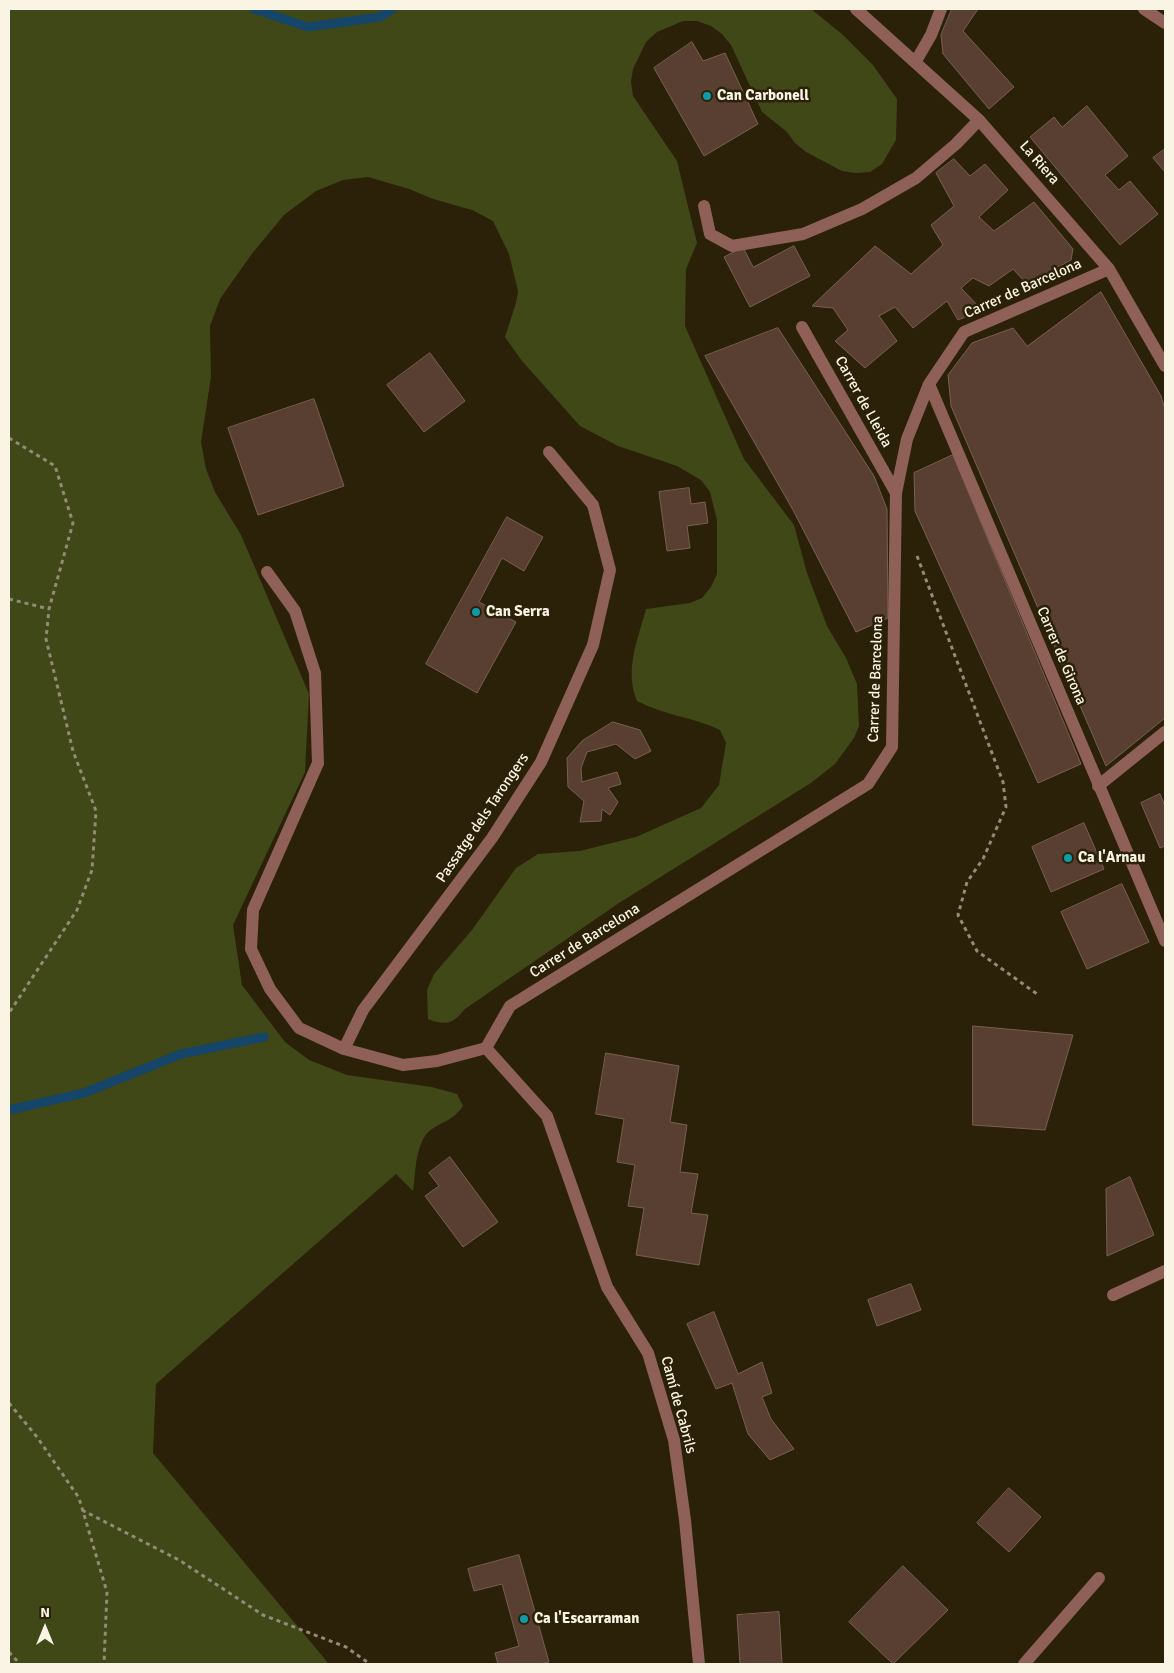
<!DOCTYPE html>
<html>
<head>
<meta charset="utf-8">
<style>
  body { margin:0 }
  #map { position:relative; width:1174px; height:1673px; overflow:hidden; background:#2b2108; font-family:Signika,sans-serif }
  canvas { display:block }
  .frame { position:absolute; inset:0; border:10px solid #faf4e5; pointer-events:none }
  .north { position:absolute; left:20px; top:1603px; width:50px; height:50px; -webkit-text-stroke:4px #2b2108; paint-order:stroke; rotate:0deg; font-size:14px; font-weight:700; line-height:20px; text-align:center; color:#faf4e5 }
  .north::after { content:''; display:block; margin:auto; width:18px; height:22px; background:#faf4e5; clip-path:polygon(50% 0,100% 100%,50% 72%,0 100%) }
</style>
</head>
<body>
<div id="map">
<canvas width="1174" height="1673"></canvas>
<div class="frame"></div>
<div class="north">N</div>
</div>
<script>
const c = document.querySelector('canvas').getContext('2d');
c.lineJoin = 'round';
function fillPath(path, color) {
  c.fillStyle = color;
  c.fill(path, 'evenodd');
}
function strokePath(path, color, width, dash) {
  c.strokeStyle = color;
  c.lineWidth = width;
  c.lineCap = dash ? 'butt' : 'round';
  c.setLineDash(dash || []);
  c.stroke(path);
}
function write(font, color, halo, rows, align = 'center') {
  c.font = font + ' Signika,sans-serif';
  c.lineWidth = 5;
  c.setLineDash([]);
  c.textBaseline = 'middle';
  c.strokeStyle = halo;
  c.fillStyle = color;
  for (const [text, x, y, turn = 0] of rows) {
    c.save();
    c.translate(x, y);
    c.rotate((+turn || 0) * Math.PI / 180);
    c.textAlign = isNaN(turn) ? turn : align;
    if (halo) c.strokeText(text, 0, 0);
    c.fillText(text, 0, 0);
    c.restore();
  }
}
fillPath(new Path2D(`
  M9 9H811L842 34 873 65 897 99 896 140 882 164 870 172 856 173 842 171 806 152 795 143 787 132 762 112 731 45 722 34 711 26 697 21H683L657 32 646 42 633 69 631 82 633 96 677 161 697 243 686 269 685 326 744 459 794 525 807 573 827 626 846 658 857 684 859 726 854 738 835 764 811 783 619 903 465 1009C453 1024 446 1026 428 1019L427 990 434 974 472 930 516 868 538 854 580 851 636 837 701 808 719 785 726 743 720 730C693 717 663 715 637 701 624 670 638 639 646 609L690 603 702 598 711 587 717 574V520L710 492 701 480 677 466 618 446 580 426 522 361 505 337 516 303 518 291 509 254 493 221 472 210 433 199 409 189 368 177 343 180 316 191 284 215 251 255 220 299 210 326 211 377 201 442 206 469 215 492 241 535 309 694 305 772 233 925 242 985 285 1042 309 1060 347 1075 432 1087 457 1094 463 1106C453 1120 446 1120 432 1129 415 1140 416 1172 413 1191L396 1174 156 1384 153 1453 329 1664H9Z`), '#3f4816');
strokePath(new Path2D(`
  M254 9 308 27 380 17 392 9
  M9 1110 84 1093 181 1054 264 1037`), '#154569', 9);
const building = new Path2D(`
  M952 9H978L963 31 1014 87 989 109 943 54 941 35Z
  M692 42 703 61 725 53 758 124 704 156 654 68Z
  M1087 106 1128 156 1105 175 1119 190 1130 181 1158 214 1120 245 1030 137 1054 117 1062 127Z
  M1165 149V172L1153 158Z
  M954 159 970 176 985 164 1008 190 979 217 994 231 1034 202 1073 249 1071 260 1027 284 1013 269 989 286 973 278 961 288 982 310 958 320 947 301 913 328 895 307 879 316 897 341 865 368 835 341 848 330 833 308 812 306 875 246 911 274 943 245 931 225 954 206 936 173Z
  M794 246 810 276 750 307 724 257 743 247 753 267Z
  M1101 292 1161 396 1165 410V718L1106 766 951 406 948 375 972 343 1013 328 1027 346Z
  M778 328 874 476 887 509 888 618 856 632 793 510 705 356Z
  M430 353 465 401 424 432 387 385Z
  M314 399 344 486 258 515 228 428Z
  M953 455 1081 764 1038 783 915 511 914 473Z
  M689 488 691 504 705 502 708 523 687 526 690 548 667 551 659 492Z
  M507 517 543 537 524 571 502 558 479 602 516 622 477 693 426 664Z
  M613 722 640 730 651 751 635 759 616 744 587 752 581 768 582 782 617 772 621 784 608 788 618 802 610 815 602 809 601 821 580 822 584 801 568 787 567 758 582 741Z
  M1160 794 1165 806V846L1160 848 1141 803Z
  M1084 823 1104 869 1051 892 1032 847Z
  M1122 884 1149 942 1087 969 1061 912Z
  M973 1026 1073 1035 1045 1130 973 1125Z
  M606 1053 679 1066 670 1122 687 1125 680 1172 698 1174 691 1213 708 1215 699 1265 636 1255 644 1208 628 1206 635 1165 617 1162 624 1119 596 1114Z
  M450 1157 498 1222 463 1247 425 1196 439 1186 429 1173Z
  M1130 1177 1154 1235 1107 1256 1106 1189Z
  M911 1284 921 1310 877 1326 868 1300Z
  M714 1312 738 1374 762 1362 772 1393 762 1397 771 1419 794 1449 770 1460 748 1434 732 1383 716 1389 687 1324Z
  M1009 1488 1041 1517 1009 1552 977 1523Z
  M519 1555 549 1662 541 1664H498L495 1653 519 1646 502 1584 474 1591 468 1569Z
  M903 1566 948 1610 893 1664 849 1622Z
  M779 1612 782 1664H740L737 1615Z`);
fillPath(building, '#583f32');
strokePath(building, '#7a5f51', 1);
strokePath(new Path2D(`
  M9 438 55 466 73 523 49 609 46 639 73 751 96 811 92 870 77 910 9 1013
  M917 556 1003 782 1006 807 983 859 967 882 958 915 977 951 1037 994
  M9 599 49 609
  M9 1403 37 1437 79 1498 107 1592 104 1664
  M82 1510 179 1560 263 1615 346 1647 370 1664
  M9 1652 20 1664`), '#938b78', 3, [4, 4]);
strokePath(new Path2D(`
  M704 206 710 234 732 246 803 234 862 209 916 178 956 144 979 120
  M267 572 295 611 315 673 318 763
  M1098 786 1165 732
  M1113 1295 1165 1271`), '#8e6057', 12);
strokePath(new Path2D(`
  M856 9 979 120 1109 269 1165 366
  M1144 9 1165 23
  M916 61 931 35 941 9
  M802 327 896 493
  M929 384 1165 941
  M318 763 253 910 251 949 270 989 299 1028 344 1049 403 1065 437 1061 486 1048
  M486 1048 510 1006 868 784 892 747 896 493 907 439 929 384 964 332 1109 269
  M486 1048 547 1116 607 1287 648 1353 674 1440 685 1520 699 1664
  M344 1049 363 1010 492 838 541 762 593 645 610 570 593 505 549 452
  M1024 1664 1099 1578`), '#8e6057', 12);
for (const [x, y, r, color] of [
  [707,96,5,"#0f9aa8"],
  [476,612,5,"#0f9aa8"],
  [1068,858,5,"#0f9aa8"],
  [524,1619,5,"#0f9aa8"]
]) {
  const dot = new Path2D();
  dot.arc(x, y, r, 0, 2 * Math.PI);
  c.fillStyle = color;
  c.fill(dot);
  strokePath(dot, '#2b2108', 2);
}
write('bold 15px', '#faf4e5', '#2b2108', [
  ["Can Carbonell",717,96],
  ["Can Serra",486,612],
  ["Ca l'Arnau",1078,858],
  ["Ca l'Escarraman",534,1619]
], 'left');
write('15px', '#faf4e5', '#2b2108', [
  ["La Riera",1039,163,49],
  ["Carrer de Barcelona",1023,289,-24],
  ["Carrer de Lleida",863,402,61],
  ["Carrer de Girona",1061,656,67],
  ["Carrer de Barcelona",876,679,-88],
  ["Passatge dels Tarongers",483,818,-56],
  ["Carrer de Barcelona",585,941,-32],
  ["Camí de Cabrils",678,1405,75]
]);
</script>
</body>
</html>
